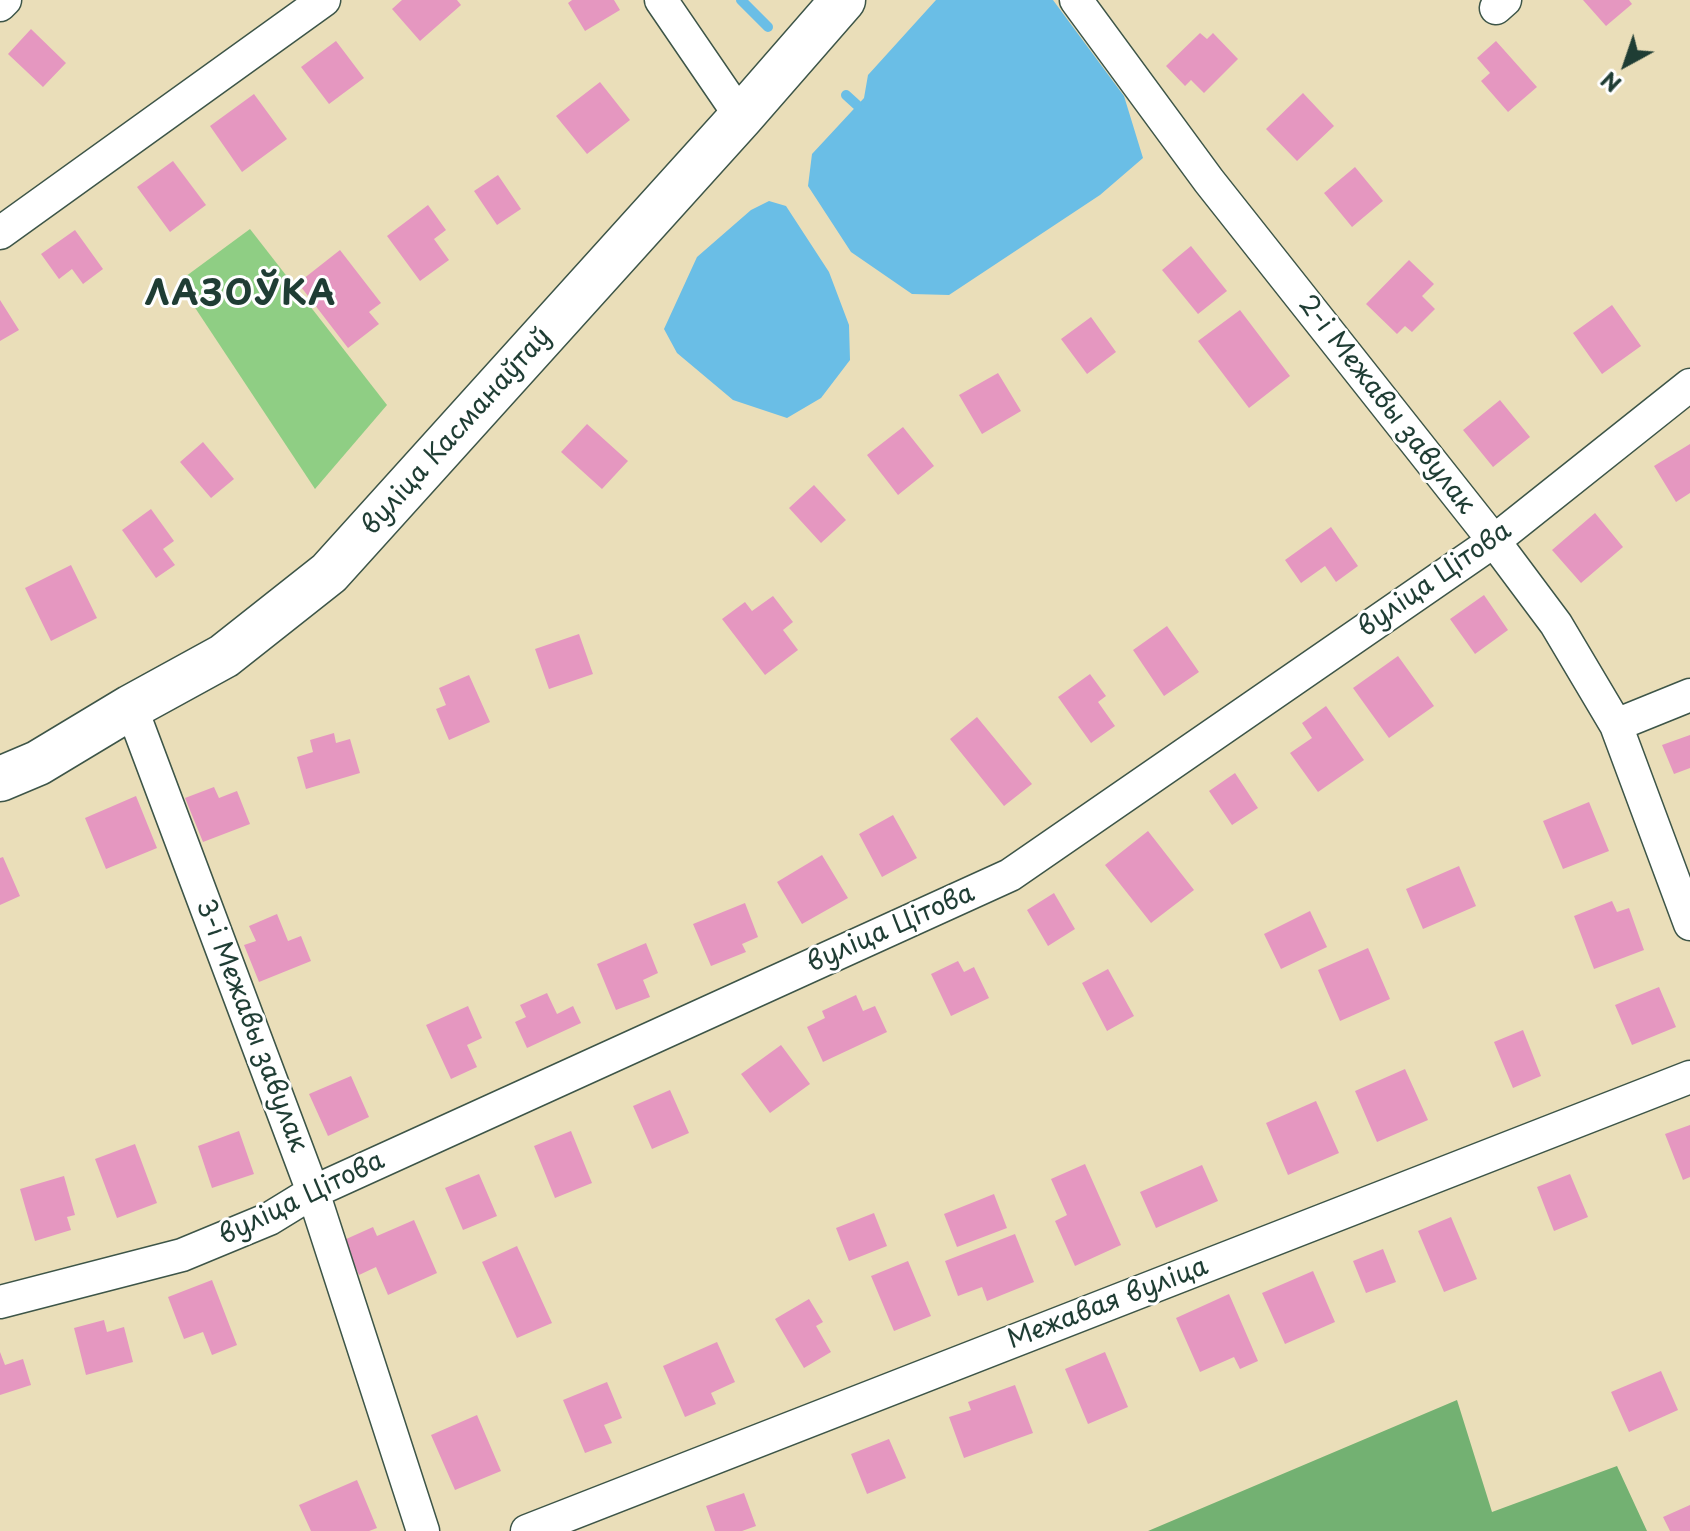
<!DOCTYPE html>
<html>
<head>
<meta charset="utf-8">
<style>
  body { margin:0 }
  #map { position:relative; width:1690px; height:1531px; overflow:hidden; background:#eadeb9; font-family:"Playpen Sans",sans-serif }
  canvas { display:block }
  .north { position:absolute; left:1586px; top:24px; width:80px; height:80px; -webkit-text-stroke:6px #fff; paint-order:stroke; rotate:220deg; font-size:22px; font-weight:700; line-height:32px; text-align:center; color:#1f3d34 }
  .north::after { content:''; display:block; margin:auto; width:28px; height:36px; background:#1f3d34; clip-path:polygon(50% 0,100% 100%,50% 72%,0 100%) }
</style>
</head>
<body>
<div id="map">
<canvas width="1690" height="1531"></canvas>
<div class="north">N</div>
</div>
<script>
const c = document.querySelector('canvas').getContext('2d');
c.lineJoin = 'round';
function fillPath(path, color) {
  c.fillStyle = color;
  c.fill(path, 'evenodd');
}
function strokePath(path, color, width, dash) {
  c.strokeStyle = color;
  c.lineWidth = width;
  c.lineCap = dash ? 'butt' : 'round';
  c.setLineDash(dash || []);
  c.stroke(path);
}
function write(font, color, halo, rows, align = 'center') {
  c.font = font + ' "Playpen Sans",sans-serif';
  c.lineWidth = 6;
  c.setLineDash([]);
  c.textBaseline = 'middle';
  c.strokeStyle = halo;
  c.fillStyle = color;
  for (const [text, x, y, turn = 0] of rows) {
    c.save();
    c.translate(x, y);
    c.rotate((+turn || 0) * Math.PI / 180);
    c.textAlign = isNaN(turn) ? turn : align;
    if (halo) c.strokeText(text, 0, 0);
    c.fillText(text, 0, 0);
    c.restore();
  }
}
fillPath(new Path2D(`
  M250 229 387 405 315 489 178 282Z`), '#8fce84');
fillPath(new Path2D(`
  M1457 1400 1492 1512 1617 1466 1647 1531H1148Z`), '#73b172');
fillPath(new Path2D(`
  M936 0H1053L1124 96 1143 158 1100 195 949 295 912 294 851 252 808 186 812 154 864 98 868 75Z
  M769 201 786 206 829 272 849 325 850 360 821 398 787 418 733 400 677 353 664 329 697 257 751 210Z`), '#6abee6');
strokePath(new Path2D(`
  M741 0 768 27
  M846 95 857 105`), '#6abee6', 10);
fillPath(new Path2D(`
  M402 0H457L461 5 420 41 392 9Z
  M572 0H614L620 10 585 31 568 3Z
  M1583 0H1629L1632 4 1606 26Z
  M31 29 66 63 43 87 8 54Z
  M1200 33 1207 39 1213 33 1238 59 1204 93 1191 80 1185 86 1166 66Z
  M336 41 364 78 329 104 301 67Z
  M1496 41 1537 87 1508 112 1481 81 1490 73 1477 58Z
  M600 82 630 120 587 154 556 116Z
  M1303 93 1334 126 1297 161 1266 129Z
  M254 94 287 139 242 172 210 126Z
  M173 161 206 205 170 232 137 187Z
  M1355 167 1383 201 1352 227 1324 193Z
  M498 175 521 209 497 225 474 191Z
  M428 205 446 230 434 239 449 260 420 281 387 236Z
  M75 230 103 269 83 284 72 269 59 279 41 254Z
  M1191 246 1227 291 1198 314 1162 270Z
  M340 250 381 303 369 312 379 324 348 348 298 283Z
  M1409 260 1434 284 1422 296 1435 309 1412 332 1405 326 1397 334 1366 304Z
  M0 300 19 330 0 341Z
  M1612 305 1641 346 1602 374 1573 333Z
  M1240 310 1290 376 1249 408 1198 341Z
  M1091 317 1116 352 1087 374 1061 339Z
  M998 373 1021 411 982 434 959 395Z
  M1500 400 1530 437 1493 467 1463 430Z
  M587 424 628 461 602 489 561 452Z
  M903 427 934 466 898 495 867 455Z
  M203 442 234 479 211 498 180 462Z
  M1690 444V493L1676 502 1654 466Z
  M814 485 846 520 821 543 789 508Z
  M151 509 174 541 163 549 175 565 156 578 122 530Z
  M1595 513 1623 547 1581 583 1552 550Z
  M1331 527 1358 566 1336 582 1325 566 1301 583 1285 560Z
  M71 565 97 618 51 641 25 588Z
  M1484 595 1508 630 1475 654 1450 619Z
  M773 596 793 622 783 630 798 650 765 675 722 619 745 602 752 611Z
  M1167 626 1199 672 1164 696 1133 650Z
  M579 634 593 674 549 689 535 649Z
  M1398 656 1434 706 1389 738 1353 688Z
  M1090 674 1106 696 1098 702 1115 726 1091 743 1058 697Z
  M469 675 490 722 449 740 436 709 446 705 439 688Z
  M1326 706 1364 760 1318 792 1290 753 1312 738 1302 723Z
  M977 717 1032 784 1004 806 950 739Z
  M334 733 336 743 350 739 360 773 306 789 297 757 313 752 310 740Z
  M1690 735V768L1674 774 1662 745Z
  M1235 773 1258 808 1232 825 1209 791Z
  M214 787 219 798 237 791 250 824 203 842 185 798Z
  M136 796 157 848 106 869 85 818Z
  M1589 802 1609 851 1563 869 1543 821Z
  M893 815 917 858 882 877 859 834Z
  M1148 831 1194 890 1151 923 1105 865Z
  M822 855 848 898 802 924 777 882Z
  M3 857 20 896 0 905V858Z
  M1459 866 1476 906 1423 929 1406 889Z
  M1054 893 1075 929 1048 946 1027 910Z
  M1612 901 1617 912 1629 908 1644 950 1594 969 1574 916Z
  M745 903 758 937 742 944 746 952 711 966 693 924Z
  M1310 911 1327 947 1281 969 1264 934Z
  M277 914 288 941 301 936 311 961 259 982 244 945 256 941 249 926Z
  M646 943 658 973 643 980 650 997 616 1010 597 964Z
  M1368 948 1390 999 1340 1021 1318 970Z
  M958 961 964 972 974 967 989 998 951 1016 931 974Z
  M1108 969 1134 1016 1107 1031 1082 983Z
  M1659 987 1676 1027 1632 1045 1615 1005Z
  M547 993 557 1014 573 1006 581 1023 527 1048 515 1022 526 1017 520 1005Z
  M856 995 863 1011 875 1006 887 1032 823 1062 807 1027 825 1018 822 1011Z
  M468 1006 482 1038 467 1045 477 1067 451 1079 426 1025Z
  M1523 1030 1541 1076 1513 1088 1494 1042Z
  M781 1045 810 1084 770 1113 741 1074Z
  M1405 1069 1428 1120 1377 1142 1355 1091Z
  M351 1076 369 1117 328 1136 309 1094Z
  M670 1090 689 1133 652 1149 633 1106Z
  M1316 1101 1339 1153 1288 1175 1266 1123Z
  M1690 1125V1177L1683 1180 1665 1134Z
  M239 1131 254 1174 212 1188 198 1146Z
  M571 1131 592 1183 555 1198 534 1146Z
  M135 1144 157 1203 117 1218 95 1159Z
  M1085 1164 1121 1245 1075 1266 1055 1221 1067 1215 1051 1179Z
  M1202 1165 1218 1201 1156 1228 1140 1192Z
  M479 1174 497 1216 463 1230 445 1188Z
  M1570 1174 1588 1217 1554 1231 1537 1187Z
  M64 1176 75 1215 67 1217 71 1230 35 1241 20 1189Z
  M994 1194 1007 1228 957 1247 944 1214Z
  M874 1213 887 1246 849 1261 836 1228Z
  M1451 1217 1477 1279 1444 1292 1418 1231Z
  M414 1220 437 1273 388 1295 376 1267 359 1275 344 1240 373 1227 377 1236Z
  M1015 1234 1034 1282 987 1301 982 1287 958 1296 945 1261Z
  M517 1246 552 1323 517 1338 482 1262Z
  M1383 1249 1396 1282 1366 1293 1353 1261Z
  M908 1261 931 1316 894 1331 871 1276Z
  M1313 1271 1335 1322 1285 1344 1262 1293Z
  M212 1280 237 1345 212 1355 203 1332 184 1339 168 1297Z
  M1229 1294 1258 1361 1240 1369 1234 1357 1200 1372 1176 1318Z
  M809 1299 823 1322 816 1326 831 1352 804 1368 775 1319Z
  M104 1320 107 1332 124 1327 133 1362 86 1375 74 1328Z
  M717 1342 735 1382 711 1393 716 1404 685 1417 663 1366Z
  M0 1352 5 1365 23 1359 31 1385 0 1395Z
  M1105 1352 1128 1407 1088 1424 1065 1369Z
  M1661 1371 1678 1410 1629 1432 1611 1392Z
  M607 1382 622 1418 604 1425 612 1443 585 1453 563 1400Z
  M1015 1385 1033 1433 964 1458 949 1417 971 1410 968 1402Z
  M477 1415 501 1471 455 1490 431 1435Z
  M889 1439 906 1478 867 1494 851 1454Z
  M357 1480 377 1528 369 1531H311L299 1505Z
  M744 1493 756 1526 742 1531H715L706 1506Z
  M1690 1505V1531H1670L1663 1517Z`), '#e597c0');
const minor = new Path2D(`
  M661 0 741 117
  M1076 0 1209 181 1494 541 1556 624 1616 725 1690 924
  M0 5 5 0
  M1496 8 1505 0
  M0 233 324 0
  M131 707 313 1192 423 1531
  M1616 725 1690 695
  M0 1302 182 1255 269 1219 313 1192 1010 875 1494 541 1690 385
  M527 1531 1690 1077`);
const secondary = new Path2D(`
  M0 779 38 763 131 707 224 656 329 573 741 117 843 0`);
strokePath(minor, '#3d5548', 35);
strokePath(secondary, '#3d5548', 47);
strokePath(minor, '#fff', 32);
strokePath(secondary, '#fff', 44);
write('26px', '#1f3d34', '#fff', [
  ["2-і Межавы завулак",1386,405,52],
  ["вуліца Касманаўтаў",457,432,-48],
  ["вуліца Цітова",1435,580,-35],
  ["вуліца Цітова",891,929,-24],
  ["3-і Межавы завулак",251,1026,69],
  ["вуліца Цітова",302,1199,-26],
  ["Межавая вуліца",1108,1304,-21]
]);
c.letterSpacing = '2px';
write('bold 34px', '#1f3d34', '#fff', [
  ["ЛАЗОЎКА",241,296]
]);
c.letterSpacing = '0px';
</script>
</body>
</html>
